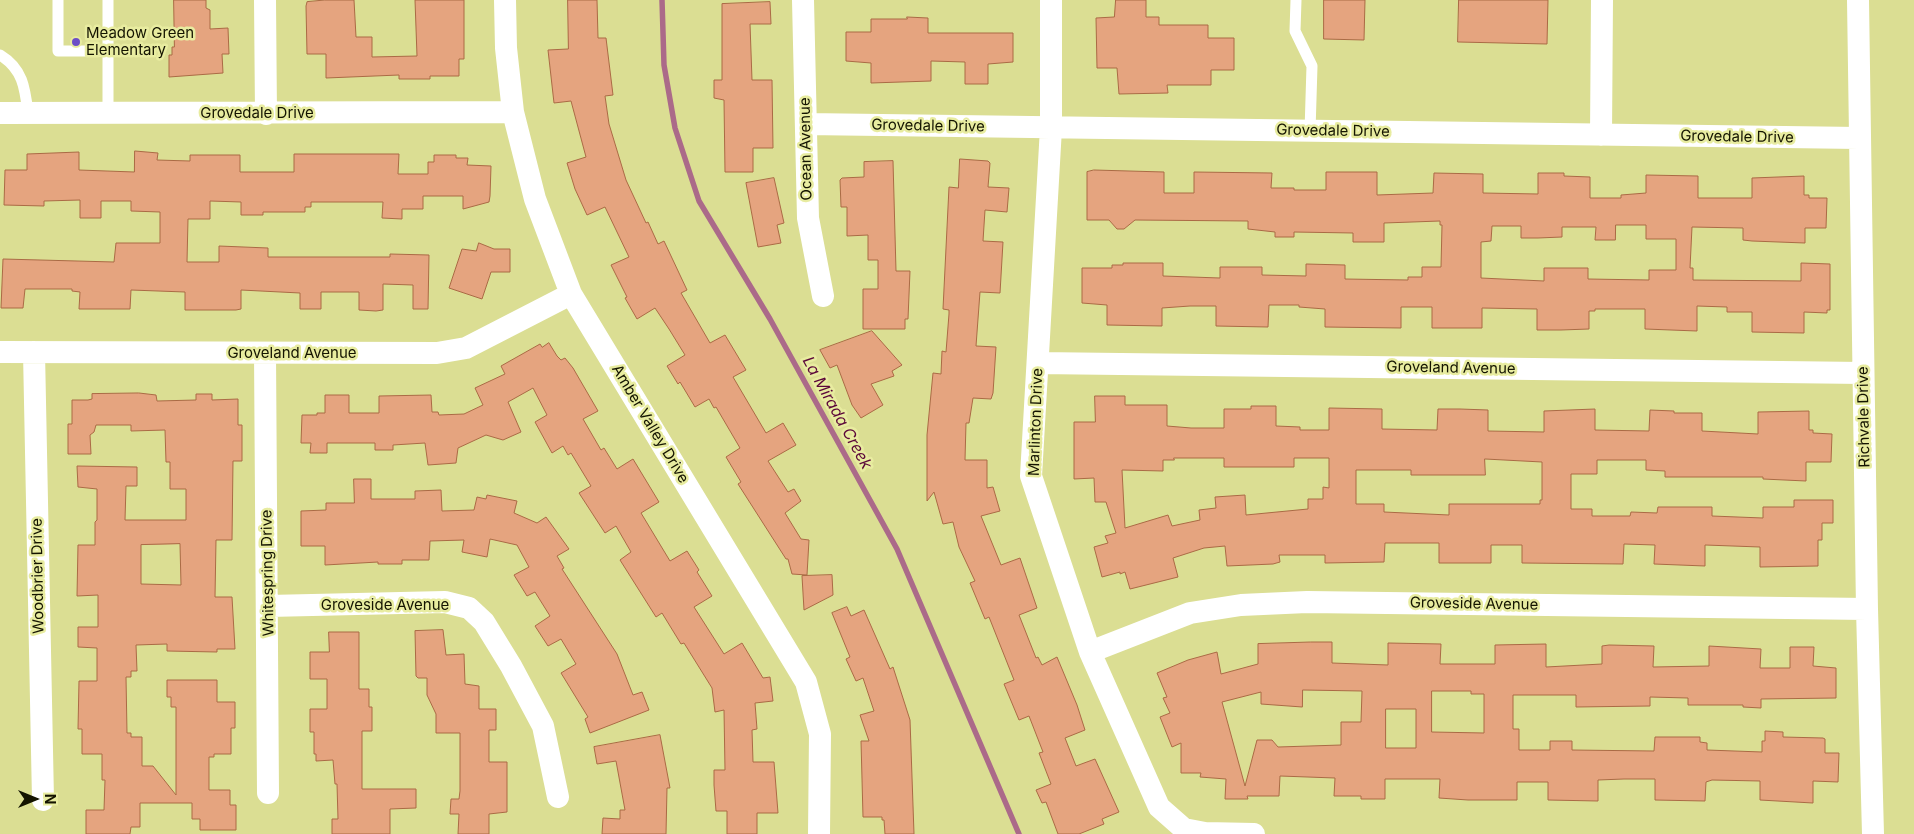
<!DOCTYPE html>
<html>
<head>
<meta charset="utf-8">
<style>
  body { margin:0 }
  #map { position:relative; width:1914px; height:834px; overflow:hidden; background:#dbde93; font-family:Inter,sans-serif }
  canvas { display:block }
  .north { position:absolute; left:10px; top:774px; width:50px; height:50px; -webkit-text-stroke:4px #e8eca0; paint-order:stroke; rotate:90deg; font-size:14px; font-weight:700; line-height:20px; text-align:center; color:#141400 }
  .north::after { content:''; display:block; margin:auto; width:18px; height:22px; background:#141400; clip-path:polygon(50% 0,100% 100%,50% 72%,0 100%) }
</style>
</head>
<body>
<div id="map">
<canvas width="1914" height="834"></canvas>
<div class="north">N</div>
</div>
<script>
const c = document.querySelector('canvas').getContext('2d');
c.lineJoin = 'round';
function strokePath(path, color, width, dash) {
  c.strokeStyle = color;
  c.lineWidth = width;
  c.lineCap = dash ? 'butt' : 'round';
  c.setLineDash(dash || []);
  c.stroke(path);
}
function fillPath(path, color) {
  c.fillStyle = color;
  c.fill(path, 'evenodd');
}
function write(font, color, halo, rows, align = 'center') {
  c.font = font + ' Inter,sans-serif';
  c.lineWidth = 5;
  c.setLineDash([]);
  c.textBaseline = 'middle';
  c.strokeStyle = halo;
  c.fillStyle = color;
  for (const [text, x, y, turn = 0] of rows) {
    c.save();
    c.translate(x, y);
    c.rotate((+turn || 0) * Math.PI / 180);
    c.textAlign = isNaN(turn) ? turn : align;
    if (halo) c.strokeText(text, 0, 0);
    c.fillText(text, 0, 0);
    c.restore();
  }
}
strokePath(new Path2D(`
  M662 0 664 65 675 128 699 201 770 319 897 549 1019 834`), '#ab6a89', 5.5);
const building = new Path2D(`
  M174 0H206V8L210 10V29L228 28 229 54H222L223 73 169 77V55H172V47H174Z
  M325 0H354L356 37H372V57L417 56 415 0H464V59H459V76H430V79H399V75L326 78V54H307L306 6 307 2Z
  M568 0H597L598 38H606L613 95 605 96 609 124 626 180 646 223 648 222 658 244 664 241 687 290 681 293 710 343 725 335 746 370 733 377 766 433 783 423 796 445 768 461 788 492 794 489 801 501 785 513 801 539 809 540 807 575 792 574 788 559H786L738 484 741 482 726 457 740 448 716 407 714 408 709 399 695 407 680 382 678 384 667 366 685 355 669 329 655 308 637 319 625 298 627 297 611 265 629 257 605 207 587 215 575 189 567 163 586 157 571 101 554 103 548 50 568 49Z
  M1116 0H1146V17H1159V25H1208V38H1234V70H1211V85H1167L1168 93 1119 94 1117 68H1097L1096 18 1114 17Z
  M1324 0H1365L1364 40 1324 39Z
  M1459 0H1548L1547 44 1458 42Z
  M770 2 771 24H750L752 80H772L773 148H753V172H725L724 100 714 98V80H722V4Z
  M907 17 928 18V33H1013V62L988 64V84H965V62L931 61V81L871 83V63L846 61V32H871V19H907Z
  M135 151 158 153 157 160 190 161V155H240V172H294V154H399L398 174H428V162H434V155H456V158H468L467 165 491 166 490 196 489 202 463 209V196H423V209H402V219L382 218 383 202H311V207H305V212H263V215H241V202L210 201V219H188L187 262H219V246L268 248V257H390V254L429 255 428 309H413V285L383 284V310L376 311 359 310V292H321V309H300V293L241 290V309L236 310H185V292L131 290 130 309H79L80 292 72 291V289H25L23 308H1L3 259 114 262 116 243H160V212L131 211V201H101V218H80V200L44 201V206L4 205 5 170H27V154L79 152V170L134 172Z
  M960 159 988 161 990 163 988 187 1009 188 1007 212 985 210 983 241 1003 242 1000 293 980 292 976 346 996 347 993 393 991 399 973 398 969 423H966L965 460H987V488L993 487 1000 511 981 516 1001 565 1020 558 1037 608 1019 615 1036 658 1038 657 1042 665 1057 657 1077 705 1085 730 1065 738 1076 766 1095 759 1119 812 1102 819 1104 824 1079 834H1058L1046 802 1042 803 1036 790 1051 784 1039 753 1043 752 1029 716 1019 720 1004 684 1014 680 989 617 985 619 970 583 975 581 959 547 953 522 943 524 934 492 927 501V435L933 373 941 374 942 351 946 352 949 314V310L943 309 949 187 958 188Z
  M893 161 896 271H910L908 319H905V329H863V289H878V260H868V235L847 236V207H841L840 180 842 178 864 177V162Z
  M1094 170 1164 172V193H1194V172L1272 173 1271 188H1294V190H1326V172H1377V195L1433 193 1434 173 1483 174V193L1538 194V173H1564V176L1590 177V198H1621V195L1646 193V175L1698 176V198H1752V178L1804 176V195H1809V198H1827L1826 228H1805V243L1752 241 1743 240V228L1692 227 1690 268H1693V280L1801 281V263L1830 264V310H1827V313L1804 312V333L1752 332V312H1727V307L1697 306V331L1645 329V309H1595V311H1589V329L1561 330H1537V309L1482 308V328H1432V307H1401V328L1325 327V309L1299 307V305H1269L1268 327 1216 326V306H1190L1162 308V326L1107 325V305L1082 303V268H1112V265H1123V263H1163V276L1220 278V267H1262V275L1306 276V264L1345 265V279L1408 280V277H1422V267H1441L1442 225H1440V221L1384 223V242H1353V233L1294 232V237H1275V232L1248 229V221L1135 220 1124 229H1117L1109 220H1087V172ZM1616 225H1646V239H1676V270H1649V280L1588 279V268H1544V281L1481 278V242L1491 241 1492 226H1521V238H1538L1562 237V227H1596L1595 240H1615Z
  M774 178 784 223 777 225 781 243 758 247 746 183Z
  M479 243 494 249H510V272H491L482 299 449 288 462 249 476 251Z
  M872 331 902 365 892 371 894 376 871 384 883 405 861 418 852 405 837 365 830 368 820 350Z
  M549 343 557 356 561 360 565 358 573 368 598 411 583 419 601 450 604 448 617 469 633 459 659 502 641 513 670 561 687 551 699 570 697 572 712 596 694 607 724 654 742 643 763 678 770 677 773 701 755 703 757 729 752 730 753 762H774L778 813H757V834H727V811H716L714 785V770H725L724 710 715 712 712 688 684 643 681 644 662 613 656 617 620 560 631 552 616 526 605 533 579 493 591 486 571 453 568 455 563 446 552 453 535 422 547 415 533 388 508 402 521 432 503 440 486 435 458 448 456 463 428 465 425 443 393 445V450H375V443H327V453H310L311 443H301L302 415H317V413H325V395H349V413H379V396L431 395 432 412H438L439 415 464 414 483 405 475 388 505 374 501 366 540 344 542 347Z
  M139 393 156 395 157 401 196 400V394H212V400L238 399V425H242V461H233L232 540H216L215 597H232L235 649H217V652L167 651V644L136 645 137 671H131V677H126L127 733H131V737H142V766H153L176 795V707H171V697H167V680H217V702H235V728H231V754H214V757H209V790H230V805H236V830H200V819H192V803H140V827H131L130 834H86V810H104L105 780H102V754H82V729H78L79 681H97V648L78 647V627H98V595L77 596 78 545H95V522L97 520V489L78 487 77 466 137 467V486H126L125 520H186V489H170V462H166L165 430 131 431V425H96L94 432 90 435 91 454H68V424H72V400H88L92 399V394ZM180 544 181 585 141 584V545Z
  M1095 396H1125V405H1167V426L1191 428H1224V409H1251V406H1276V426L1300 427V430H1329V408L1382 409V429L1437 430 1438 409H1460L1488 410V431L1544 432V411L1595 409V430L1649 431 1650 410 1674 411V413H1702V431L1758 434V412L1809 411V430H1813V433L1832 434 1831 462H1806V481L1763 479V477H1665V471L1646 470V460H1597V474H1571V509H1592V516H1630L1631 512 1657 513 1658 507H1712V516L1763 518V507H1794V500H1833V523H1822V540H1818V566L1760 567V547L1705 545V566L1654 564 1655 545 1624 544 1623 564 1522 563V545H1491V563H1439V543H1385L1384 562 1325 563V555H1279L1280 562 1273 564 1227 566 1225 546 1204 548 1173 558 1178 577 1130 589 1125 572 1120 574V572L1102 577 1094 547 1108 543 1105 536 1116 533 1106 502H1095L1094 478 1074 479V422H1095ZM1174 458H1224V467H1294V458H1329V488L1323 487V499H1308V509L1246 515 1245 495 1215 497 1216 508 1199 510 1200 520 1172 526 1168 515 1125 528 1122 470 1163 471V460H1174ZM1485 459 1542 462V500H1540V504H1449V515L1384 512V504H1356V470H1411V475H1485Z
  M354 479H371V499H415V491L441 490 442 511 474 510 477 497 486 499 487 495 517 501 514 513 537 523 546 517 569 549 557 556 564 568 562 569 617 654 633 695 642 692 649 710 590 733 585 719 588 717 561 673 576 664 561 639 548 646 535 626 550 616 535 592 527 596 514 575 529 567 517 545 490 539 487 557 462 552 464 540 430 541 429 560H402V564H378V562L325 565V546H301V511L326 510V503H354Z
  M832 575 833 595 804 610 802 576Z
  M847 607 851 616 864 610 890 669 893 667 910 720 914 834H885L884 820H882V817H863L861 741H869L860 715 874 711 863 678 856 681 846 659 850 657 832 613Z
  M443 630 446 655 464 654 465 684 479 686V709H496V730H489V762H507V812L489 814V834H458L459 814H450L451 799H459L460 791V733H436V714L427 695V678H418L416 676 415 631Z
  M329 632H359V689H369V707H372V731H362V789H416V808L390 809V834H332V819H338L337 784H335L333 760 316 761V754H314V732H310V709H327V679H310V652H329Z
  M1311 642H1332V663L1388 665V643L1441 644 1440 664H1495V645L1546 644V667L1602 664V646L1609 645 1654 646 1653 667 1709 666V646L1761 649 1760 668H1790V647H1814L1813 666 1836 668V698L1761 699V708L1743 707V705H1688V698L1650 697V706L1576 707V695H1513V729H1519V750H1550V741H1572V750L1654 751 1655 737H1700V742L1707 743V750L1762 752V741H1765V731L1783 732V737L1823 738 1825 739V753H1839L1838 782 1813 781V803L1760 800V781L1712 780 1706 782 1705 801 1655 800V779H1624L1598 780V801L1548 800V782H1517V800H1468L1439 798 1440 779H1385V799H1361V796H1334L1335 778 1280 776 1279 796H1247L1248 799H1225L1226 779 1200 777 1201 773H1181V743L1172 747 1160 717 1170 713 1163 698 1167 697 1157 673 1188 660 1217 652 1221 674 1258 664V644ZM1303 690 1362 691 1361 722H1341V745L1278 747 1272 740H1257L1245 786 1222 702 1261 692V704L1302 707ZM1432 691H1471V694H1484V733L1432 732ZM1386 709H1416V748H1386Z
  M660 735 670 788H667L666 834H602L603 818 620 819V810H625L616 761 597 764 594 747Z`);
fillPath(building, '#e5a47f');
strokePath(building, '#aa6a45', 1);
strokePath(new Path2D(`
  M58 0V51H108
  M1296 0 1295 31 1312 66 1310 131
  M0 55C23 69 25 88 28 113
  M108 113V0`), '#fff', 11);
strokePath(new Path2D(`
  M265 0 266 114
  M505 0 506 48 513 112 535 199 571 294 806 682 820 734 819 834
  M803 0 808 218 823 296
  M1051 0V128L1031 476 1090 652 1159 807 1184 829 1205 833 1254 834
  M1858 0 1867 609 1873 834
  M0 113 513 112
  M806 124 1859 138
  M1601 135 1602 0
  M0 352 437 353 466 348 571 294
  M34 352 43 800
  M265 353 268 793
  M1038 363 1863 373
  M268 606 445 602 469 608 484 622 511 666 543 726 558 797
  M1090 652 1190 613 1241 605 1307 602 1867 609`), '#fff', 22);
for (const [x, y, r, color] of [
  [76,42,5,"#6c4ec7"]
]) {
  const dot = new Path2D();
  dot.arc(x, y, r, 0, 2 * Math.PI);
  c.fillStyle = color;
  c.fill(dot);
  strokePath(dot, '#e8eca0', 2);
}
write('15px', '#141400', '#e8eca0', [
  ["Meadow Green",86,33],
  ["Elementary",86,50]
], 'left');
write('15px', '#141400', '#e8eca0', [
  ["Grovedale Drive",257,113],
  ["Grovedale Drive",928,126,1],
  ["Grovedale Drive",1333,131,1],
  ["Grovedale Drive",1737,137,1],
  ["Ocean Avenue",806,149,-91],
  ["Groveland Avenue",292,353],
  ["Groveland Avenue",1451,368,1],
  ["Richvale Drive",1864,417,-91],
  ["Marlinton Drive",1036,422,-88],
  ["Amber Valley Drive",650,424,59],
  ["Whitespring Drive",268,573,-91],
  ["Woodbrier Drive",38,576,-91],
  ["Groveside Avenue",1474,604,1],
  ["Groveside Avenue",385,605]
]);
write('italic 16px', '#5a0639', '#e8eca0', [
  ["La Mirada Creek",837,413,61]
]);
</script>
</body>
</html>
